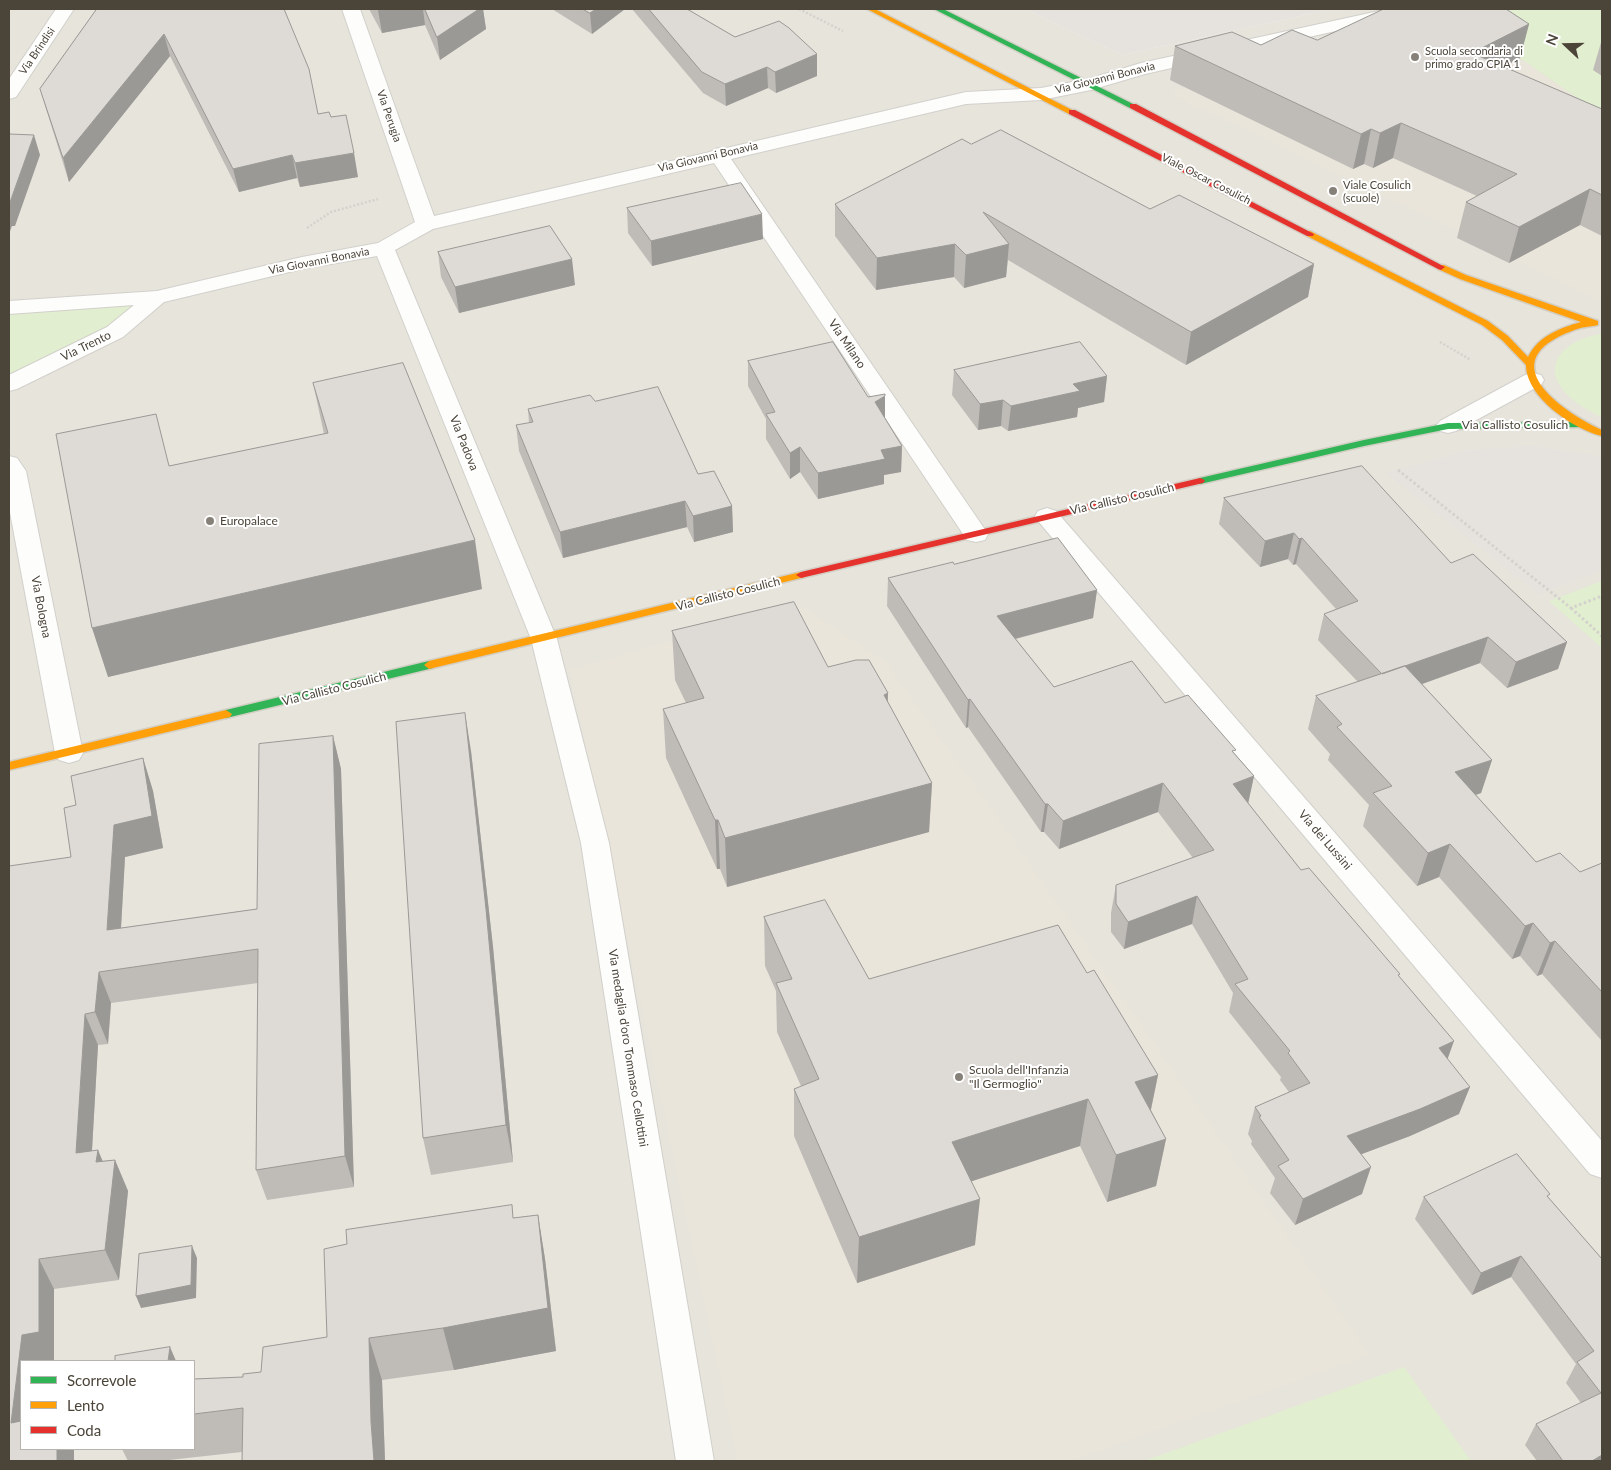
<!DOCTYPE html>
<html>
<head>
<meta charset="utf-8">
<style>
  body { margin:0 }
  #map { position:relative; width:1611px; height:1470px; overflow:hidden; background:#f4f2ee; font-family:Lato,sans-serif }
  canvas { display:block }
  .frame { position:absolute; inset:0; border:10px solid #4b4439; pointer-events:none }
  .legend { position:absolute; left:20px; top:1360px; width:175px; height:90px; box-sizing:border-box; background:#fff; border:1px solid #b7b4b0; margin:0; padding:6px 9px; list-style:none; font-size:15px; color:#4b4439 }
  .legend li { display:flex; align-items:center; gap:10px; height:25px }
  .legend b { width:25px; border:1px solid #b7b4b0 }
  .north { position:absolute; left:1541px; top:20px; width:50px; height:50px; -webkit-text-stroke:4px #fff; paint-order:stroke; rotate:291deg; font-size:14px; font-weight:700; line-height:20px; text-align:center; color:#4b4439 }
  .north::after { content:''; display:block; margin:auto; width:18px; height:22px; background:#4b4439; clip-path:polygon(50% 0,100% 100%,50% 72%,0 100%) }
</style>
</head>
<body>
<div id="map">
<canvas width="1611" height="1470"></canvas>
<div class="frame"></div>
<ul class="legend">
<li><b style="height:6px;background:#30b455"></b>Scorrevole</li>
<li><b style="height:6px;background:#ff9f0a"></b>Lento</li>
<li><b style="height:6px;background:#e5322d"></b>Coda</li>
</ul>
<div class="north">N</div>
</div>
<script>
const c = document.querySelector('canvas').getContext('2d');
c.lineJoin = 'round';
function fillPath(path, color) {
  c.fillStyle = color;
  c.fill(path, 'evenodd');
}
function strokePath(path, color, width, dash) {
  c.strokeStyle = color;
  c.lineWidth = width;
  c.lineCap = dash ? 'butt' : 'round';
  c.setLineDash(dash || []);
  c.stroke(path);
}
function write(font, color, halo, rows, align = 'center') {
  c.font = font + ' Lato,sans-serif';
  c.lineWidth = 4;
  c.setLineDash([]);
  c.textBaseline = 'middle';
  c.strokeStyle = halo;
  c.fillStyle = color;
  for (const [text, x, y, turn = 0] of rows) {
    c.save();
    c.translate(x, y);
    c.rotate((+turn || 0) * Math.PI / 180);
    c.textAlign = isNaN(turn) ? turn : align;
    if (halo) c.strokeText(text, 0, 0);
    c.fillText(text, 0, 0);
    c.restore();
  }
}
fillPath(new Path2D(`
  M9 9H1025L1122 55 1332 9H1602V1461H9ZM21 1361H194V1449H21Z`), '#e7e4dc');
fillPath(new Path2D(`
  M1025 9H1332L1122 55Z`), '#e6e2de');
fillPath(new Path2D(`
  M1504 47 1602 115V301L1171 94 1184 87 1199 73Z
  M799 604 885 661 996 815 1370 1355 1069 1461H738L570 670Z`), '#eae5da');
fillPath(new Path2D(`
  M1480 9H1602V115L1504 47Z
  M136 304 114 325 9 378V312Z
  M1602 334V417C1586 410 1565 398 1557 380 1546 353 1580 336 1602 334Z
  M1602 581V648L1549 601Z
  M1404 1367 1471 1461H1144Z`), '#e1eecf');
fillPath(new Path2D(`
  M1533 446 1602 457V570L1539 594 1386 473 1469 450Z`), '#e6e3df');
const street = new Path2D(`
  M56 9H74L16 97 9 99V79Z
  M342 9H360L434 216 710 152 718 148 722 149 966 92 1041 88 1088 79 1141 63 1388 9H1420L1417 13 1411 14 1145 74 1091 90 1041 100 966 104 731 159 988 534 985 540 976 542 967 540 714 163 433 229 395 250 557 639 609 843 714 1461H676L581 843 531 639 377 256 302 269 164 302 123 337 17 389 9 391V375L107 327 134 305 9 314V301L157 291 302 257 378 243 415 222Z
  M1533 373 1541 375 1544 380 1541 385 1456 431 1448 433 1440 431 1436 426 1440 421 1525 375Z
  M9 456 17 458 26 471 83 753 79 760 69 763 59 760 55 753 9 507Z
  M1047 508 1056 511 1602 1141V1178L1590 1174 1038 521 1035 516 1038 511Z`);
const fast = new Path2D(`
  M934 9H943L1137 106 1130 108Z
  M1582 422 1587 425 1585 427 1448 429 1364 446 1200 484 1195 481 1200 478 1364 440 1448 423Z
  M429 661 433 662 434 665 433 668 226 718 220 714 226 710Z`);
const slow = new Path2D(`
  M867 9H875L1076 112 1069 114Z
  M1310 231 1488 321 1508 336 1528 357C1538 336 1560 328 1581 322L1460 279 1438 269V265H1444L1466 275 1598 321V325C1589 327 1580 327 1572 331 1491 361 1559 410 1602 430V436C1573 429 1526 397 1526 365L1502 340 1482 325 1307 236V232Z
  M801 572 806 575 805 577 429 669 424 665 429 661Z
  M226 710 232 714 230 717 9 770V762Z`);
const jam = new Path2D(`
  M1130 104H1136L1445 267 1441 270 1438 269 1130 108Z
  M1069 110H1075L1314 234 1313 236H1307L1069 114Z
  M1200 478 1203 479 1205 481 1203 483 801 578 796 575 801 572Z`);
strokePath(street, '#d2d0cb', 2);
strokePath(fast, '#d3cfc5', 3);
strokePath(slow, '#d3cfc5', 3);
strokePath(jam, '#d3cfc5', 3);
strokePath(new Path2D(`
  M799 9 843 31
  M307 228 331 212 378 199
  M1440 342 1471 360`), '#d3d2cc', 2.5, [2, 2]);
strokePath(new Path2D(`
  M1398 470 1571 608 1602 596
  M1571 608 1602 636`), '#d3d2cc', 3, [2.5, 2.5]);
fillPath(street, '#fdfdfc');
fillPath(fast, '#30b455');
fillPath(slow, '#ff9f0a');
fillPath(jam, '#e5322d');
fillPath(new Path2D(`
  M97 9H284L318 114 358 177 300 187 297 178 239 192 170 56 69 182 47 112 40 89Z
  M369 9H483L486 29 440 60 425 25 382 33Z
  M552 9H625L592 34Z
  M632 9H687L735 37 817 54V76L776 93 768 88 726 106 703 93Z
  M1529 24 1520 58 1504 67 1602 109V236L1580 225 1509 263 1457 238 1466 202 1477 196 1393 158 1373 168 1364 164 1353 169 1170 80 1175 46 1261 45Z
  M1602 39V76L1593 70Z
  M971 144 1150 209 1314 264 1308 297 1186 365 1008 260 1006 277 964 288 954 277 876 290 835 236V204Z
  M627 208 763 239 652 266 628 233Z
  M438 252 575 285 459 313 441 277Z
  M748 361 868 397 885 396V418L902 446 901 472 884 475V484L818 499 800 472 790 479 766 439V419L748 386Z
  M954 370 1107 376 1104 402 1078 408 1077 417 1008 431 1001 426 978 430 952 395Z
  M313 383 482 589 108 677 170 466 324 434Z
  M595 401 698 474 732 506 733 532 694 542 687 527 563 558 519 451 516 425 529 423 528 409Z
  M1224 498 1451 563 1567 642 1558 669 1507 688 1480 663 1422 684 1492 760 1481 793 1476 795 1536 862 1580 872 1602 863V1041L1542 974 1537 976 1520 956 1512 959 1439 877 1417 886 1363 826 1369 805 1328 760 1330 754 1308 729 1316 696 1358 682 1318 640 1324 614 1336 609 1296 564 1293 565 1288 559 1260 567 1219 524Z
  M954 564 1097 590 1093 618 1016 639 1054 687 1165 703 1235 754 1254 776 1248 803 1301 870 1399 976 1447 1058 1459 1114 1410 1136 1361 1154 1362 1194 1295 1225 1270 1193 1275 1178 1251 1144 1252 1141 1248 1134 1255 1107 1289 1092 1280 1080 1281 1077 1229 1012 1233 993 1192 924 1124 949 1111 932V913L1116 885 1193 858 1158 812 1059 849 1044 832H1041L968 727 966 728 887 606 888 578Z
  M672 631 828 667 888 693V702L932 783 929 832 727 887 720 869H717L666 758 663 709 686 703 675 680Z
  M333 736 341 769 354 1187 267 1200 256 1170 258 983 111 1003 108 1044 98 1045 92 1151 98 1150 102 1161 115 1160 128 1191 119 1280 54 1289V1361H21V1449H74V1461H9L76 805 143 758 153 791 163 848 125 857 121 928 257 909Z
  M471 751 493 947 513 1162 431 1175 423 1138Z
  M764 917 869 979 1087 973 1158 1075 1151 1110 1166 1139 1156 1186 1107 1202 1080 1146 971 1181 975 1245 857 1283 794 1136V1089L801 1086 777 1032 776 991 765 966Z
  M1424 1197H1548L1602 1259V1461H1537L1525 1445 1536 1424 1581 1403 1566 1383 1576 1364 1511 1277 1472 1295 1415 1219Z
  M538 1215 545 1259 556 1351 454 1370 382 1380 385 1461H242V1452L160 1461H128L122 1449H194V1379L243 1377 261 1372 327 1337 514 1218Z`), '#bfbcb8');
fillPath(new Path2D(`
  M387 9H423L425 25 382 33 378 10Z
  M479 9H483L486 29 440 60 437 37Z
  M596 9H625L592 34 590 13Z
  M1529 24 1520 58 1463 88 1472 53Z
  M164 34 170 56 69 182 63 158Z
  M817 54V76L776 93 775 72Z
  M767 67 768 88 726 106 725 84Z
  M1401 123 1393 158 1373 168 1380 133Z
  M1371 129 1364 164 1353 169 1361 134Z
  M34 135 40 155 15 226H12L9 234V205Z
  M354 153 358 177 300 187 295 163Z
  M292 155 297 178 239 192 233 169Z
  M1590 189 1580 225 1509 263 1519 227Z
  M762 214 763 239 652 266 651 241Z
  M955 244 954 277 876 290 877 258Z
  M1009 244 1006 277 964 288 966 255Z
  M572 259 575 285 459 313 455 287Z
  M1314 264 1308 297 1186 365 1191 332Z
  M1107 376 1104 402 1078 408 1077 417 1008 431 1011 406 1073 384Z
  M885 396V421L875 402Z
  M1003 400 1001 426 978 430 980 404Z
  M902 446 901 472 884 475V484L818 499V473L881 450Z
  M800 447V472L790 479V453Z
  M685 501 687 527 563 558 560 532Z
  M732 506 733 532 694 542 693 516Z
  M1294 533 1288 559 1260 567 1265 541Z
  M1302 538 1296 564 1293 565 1299 539Z
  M475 540 482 589 108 677 92 628Z
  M1097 590 1093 618 995 644 997 616Z
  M1488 637 1480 663 1375 701 1382 674Z
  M1567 642 1558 669 1507 688 1516 662Z
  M888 693 886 742 884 695Z
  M970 699 968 727 966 728 968 700Z
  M465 713 471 751 493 947 513 1162 506 1125Z
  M333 736 341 769 354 1187 345 1156Z
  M143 758 153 791 163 848 125 857 119 962 107 930 114 825Z
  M1492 760 1481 793 1445 805 1455 772Z
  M1254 776 1248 804 1233 784Z
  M932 783 929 832 727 887 725 838Z
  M1163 783 1158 812 1059 849 1063 821Z
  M1045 804H1048L1044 832H1041Z
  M715 820H718L720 869H717Z
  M1450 844 1439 877 1417 886 1428 853Z
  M1197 896 1192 924 1124 949 1128 922Z
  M1533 923 1520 956 1512 959 1525 926Z
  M1555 941 1542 974 1537 976 1550 943Z
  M99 972 111 1003 108 1044 95 1012Z
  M85 1014 98 1045 90 1184 76 1153Z
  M1454 1041 1444 1069 1439 1048Z
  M1158 1075 1148 1123 1135 1082Z
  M1470 1087 1459 1114 1410 1136 1338 1163 1347 1136Z
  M1088 1099 1080 1146 948 1189 952 1142Z
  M1166 1139 1156 1186 1107 1202 1116 1155Z
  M98 1150 111 1181 96 1162Z
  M115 1160 128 1191 119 1280 105 1250Z
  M1371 1167 1362 1194 1295 1225 1303 1199Z
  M980 1199 975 1245 857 1283 859 1237Z
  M538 1215 545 1259 556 1351 454 1370 443 1328Z
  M192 1246 197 1258 196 1298 141 1308 136 1296Z
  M1521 1256 1511 1277 1472 1295 1481 1273Z
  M39 1259 54 1289V1361H21V1440L11 1423 22 1335Z
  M369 1338 382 1380 385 1461H374L371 1422Z
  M170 1347 176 1361H168Z
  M57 1449H74V1461H57Z
  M1602 1455V1461H1592Z`), '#9b9996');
const building = new Path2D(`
  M97 9H284L309 69 318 114 329 112 331 117 346 115 354 153 295 163 292 155 233 169 164 34 63 158 40 89Z
  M425 9H479L437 37Z
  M583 9H596L590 13Z
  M649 9H687L735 37 779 21 789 28 817 54 775 72 767 67 725 84 702 72Z
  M1384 9H1506L1529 24 1472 53 1602 109V195L1590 189 1519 227 1466 202 1517 174 1401 123 1380 133 1371 129 1361 134 1175 46 1232 32 1261 45 1292 30 1317 40Z
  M1001 130 1150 209 1179 195 1314 264 1191 332 983 212 1009 244 966 255 955 244 877 258 835 204 962 139 971 144Z
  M9 134 34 135 9 205Z
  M741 183 762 214 651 241 627 208Z
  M550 226 572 259 455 287 438 252Z
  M833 342 868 397 885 394V396L875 402 902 446 881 450 885 459 818 473 800 447 790 453 766 414 775 412 748 361Z
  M1080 342 1107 376 1073 384 1080 391 1011 406 1003 400 980 404 954 370Z
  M403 363 475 540 92 628 56 434 156 414 169 466 328 433 313 383Z
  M658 387 698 474 714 471 732 506 693 516 685 501 560 532 516 425 533 422 528 409 590 395 595 401Z
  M1362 466 1451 563 1473 554 1567 642 1516 662 1488 637 1382 674 1324 614 1358 601 1302 538 1299 539 1294 533 1265 541 1224 498Z
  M1058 538 1097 590 997 616 1054 687 1132 661 1165 703 1188 695 1236 750 1232 751 1254 776 1233 784 1301 870 1309 868 1400 974 1398 975 1454 1041 1439 1048 1470 1087 1420 1109 1347 1136 1371 1167 1303 1199 1278 1166 1289 1160 1259 1117 1261 1116 1255 1107 1310 1083 1288 1053 1290 1051 1235 984 1248 979 1197 896 1128 922 1116 904V885L1214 850 1163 783 1063 821 1048 804H1045L970 699 968 700 888 578 953 562 954 564Z
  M794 602 828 667 856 660H869L888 693 884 695 932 783 725 838 718 820H715L663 709 704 698 672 631Z
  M1405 666 1492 760 1455 772 1536 862 1560 853 1580 872 1602 863V992L1555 941 1550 943 1533 923 1525 926 1450 844 1428 853 1373 793 1392 786 1337 727 1342 724 1316 696Z
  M465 713 486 909 506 1125 423 1138 396 722Z
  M333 736 345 1156 256 1170 258 949 99 972 95 1012 85 1014 76 1153 98 1150 96 1162 115 1160 105 1250 39 1259V1332L22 1335 11 1423 21 1421V1449H57V1461H9V866L71 857 64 808 76 805 71 776 143 758 152 816 114 825 107 930 257 909 259 744Z
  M825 900 869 979 1058 925 1087 973 1094 970 1158 1075 1135 1082 1166 1139 1116 1155 1088 1099 952 1142 980 1199 859 1237 794 1089 819 1079 776 983 792 979 764 917Z
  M1517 1154 1550 1194 1547 1196 1602 1259V1455L1592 1461H1563L1536 1424 1601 1393 1577 1362 1594 1351 1521 1256 1481 1273 1424 1197Z
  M512 1205 513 1218 538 1215 548 1308 443 1328 369 1338 371 1422 374 1461H242L243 1408 194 1414V1379L243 1377V1374L261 1372 263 1347 327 1337 324 1249 347 1244 346 1230Z
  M192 1246 191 1285 136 1296 139 1254Z
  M170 1347 168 1361H115V1356Z`);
fillPath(building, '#dedbd6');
strokePath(building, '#9b9996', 1);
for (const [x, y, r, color] of [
  [1415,57,5,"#868178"],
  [1333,191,5,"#868178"],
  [210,521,5,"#868178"],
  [959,1077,5,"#868178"]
]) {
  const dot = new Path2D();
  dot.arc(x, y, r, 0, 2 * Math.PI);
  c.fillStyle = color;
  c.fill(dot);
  strokePath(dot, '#fff', 2);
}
write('11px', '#4b4439', '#fff', [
  ["Via Brindisi",37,51,-56],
  ["Via Giovanni Bonavia",1105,78,-14],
  ["Via Perugia",389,116,71],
  ["Via Giovanni Bonavia",708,157,-13],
  ["Viale Oscar Cosulich",1206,179,27],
  ["Via Giovanni Bonavia",319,261,-11]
]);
write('11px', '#4b4439', '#fff', [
  ["Scuola secondaria di",1425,51],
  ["primo grado CPIA 1",1425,64],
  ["Viale Cosulich",1343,185],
  ["(scuole)",1343,198]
], 'left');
write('12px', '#4b4439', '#fff', [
  ["Via Milano",847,344,56],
  ["Via Trento",86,346,-26],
  ["Via Callisto Cosulich",1515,425],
  ["Via Padova",464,443,68],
  ["Via Callisto Cosulich",1122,499,-13],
  ["Via Callisto Cosulich",728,594,-14],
  ["Via Bologna",41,607,79],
  ["Via Callisto Cosulich",334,689,-14],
  ["Via dei Lussini",1325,840,49],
  ["Via medaglia d'oro Tommaso Cellottini",628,1048,81]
]);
write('12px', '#4b4439', '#fff', [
  ["Europalace",220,521],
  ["Scuola dell'Infanzia",969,1070],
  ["\"Il Germoglio\"",969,1084]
], 'left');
</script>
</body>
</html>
